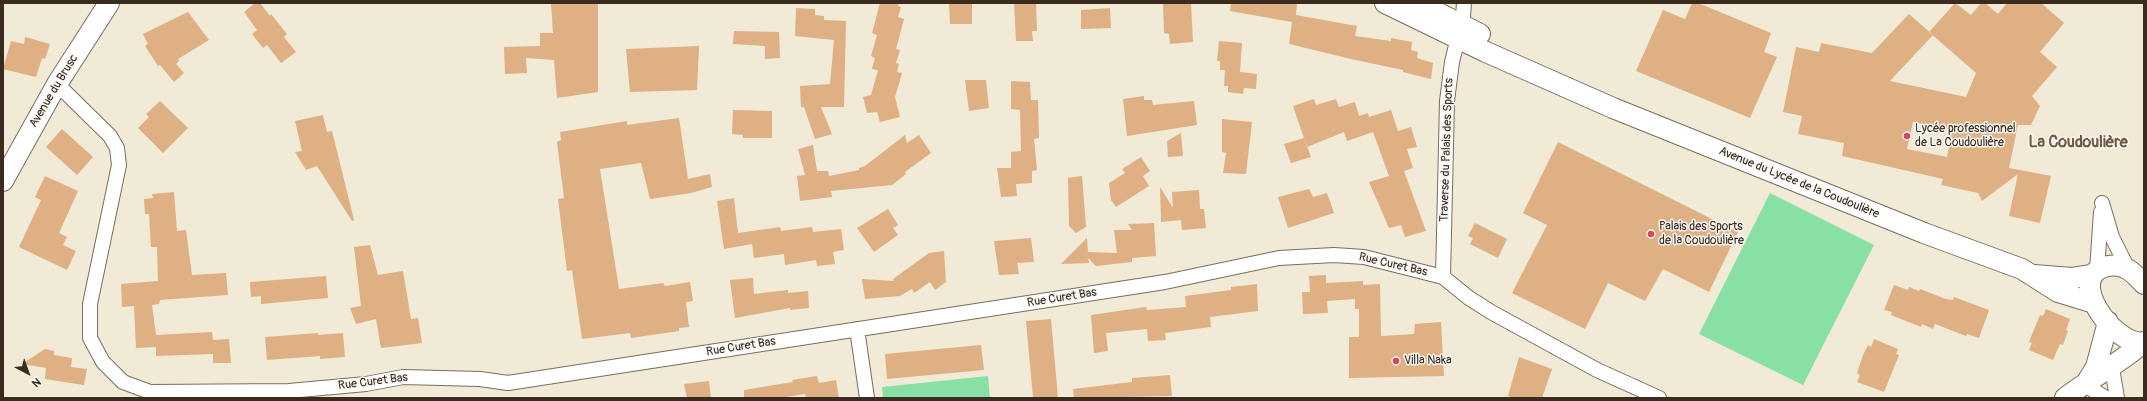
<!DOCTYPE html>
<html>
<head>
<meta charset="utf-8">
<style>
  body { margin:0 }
  #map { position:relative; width:2147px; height:401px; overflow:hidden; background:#f1ead6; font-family:Pangolin,sans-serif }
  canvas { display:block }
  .frame { position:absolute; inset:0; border:4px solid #3b2a1e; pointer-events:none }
  .north { position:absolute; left:8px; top:353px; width:40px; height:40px; -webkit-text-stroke:3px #f6f6f2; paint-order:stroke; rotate:139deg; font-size:11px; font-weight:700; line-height:16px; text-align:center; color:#3b2a1e }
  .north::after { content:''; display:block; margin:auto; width:14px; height:18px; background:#3b2a1e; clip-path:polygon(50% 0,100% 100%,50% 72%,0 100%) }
</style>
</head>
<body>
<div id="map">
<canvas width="2147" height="401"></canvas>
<div class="frame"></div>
<div class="north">N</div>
</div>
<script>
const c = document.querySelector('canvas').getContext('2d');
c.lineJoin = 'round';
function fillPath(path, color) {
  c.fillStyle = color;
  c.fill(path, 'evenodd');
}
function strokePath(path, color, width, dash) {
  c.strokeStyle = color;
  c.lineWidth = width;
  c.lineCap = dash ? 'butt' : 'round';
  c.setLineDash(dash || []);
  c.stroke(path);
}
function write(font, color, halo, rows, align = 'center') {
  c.font = font + ' Pangolin,sans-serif';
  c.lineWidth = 3;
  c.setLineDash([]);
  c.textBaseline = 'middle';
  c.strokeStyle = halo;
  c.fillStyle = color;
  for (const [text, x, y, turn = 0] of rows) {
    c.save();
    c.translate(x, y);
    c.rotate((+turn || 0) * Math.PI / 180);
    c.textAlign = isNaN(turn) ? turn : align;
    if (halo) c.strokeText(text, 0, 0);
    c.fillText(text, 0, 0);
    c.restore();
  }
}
fillPath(new Path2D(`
  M1770 193 1874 245 1803 385 1699 334Z
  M988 376 990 398H883L882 387Z`), '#88e0a4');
fillPath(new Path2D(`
  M255 3H260L270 16 271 14 287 34 284 37 296 52 281 63 267 45 263 48 252 34 257 30 244 12Z
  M551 3H598V92L557 98 554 60 526 58 527 73 505 74 504 47 540 46V33H553Z
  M880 3H899L898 6 901 7 898 17 904 19 896 49 900 50 896 63 899 64 897 72 902 73 895 97 900 117 880 122 877 112 867 113 863 97 871 95 878 70 872 69 875 58 871 56 877 35 872 33Z
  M949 3H972V24H950Z
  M1014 3H1036L1037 31H1032L1033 41H1016Z
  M1163 3H1191L1193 42 1170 44 1169 34 1164 33Z
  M1231 3H1297L1296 15 1357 26 1355 36 1391 41V38L1412 42 1411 50 1418 52 1417 58 1433 63 1431 79 1403 72V70L1351 59 1289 44 1292 22 1230 11Z
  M1692 3H1698L1771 33 1764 52 1777 57 1750 118 1636 71 1663 10 1685 19Z
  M1955 3 1971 15 1981 3H1985L1998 14 2007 3H2041L2064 23 2040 52 2057 67 2032 96 2040 106 2031 125H2018L2009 168 2051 176 2040 223 2009 216 2018 174 1982 201 1978 193 1941 185 1943 179 1842 156 1844 143 1798 134 1802 116 1783 112 1796 47 1819 52 1821 43 1872 53 1909 14 1933 35 1890 81 1966 97 1976 73 1929 32ZM1913 122 1952 131 1947 157 1907 149Z
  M796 8 815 9V15L824 16V20L846 21 844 107H821L832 134 815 139 804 107H801L800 86 830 84 834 40 795 36Z
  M1110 8 1111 28 1081 29V10Z
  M188 12 209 40 178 59 179 61 176 64 184 73 174 82 160 65 158 66 145 46 148 44 143 34Z
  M734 31 779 32 780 58 765 59V46L733 44Z
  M25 37 50 44 45 59 42 58 36 77 3 69 11 41 24 44Z
  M1219 41 1242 43 1240 72 1257 74 1256 89 1244 88 1243 94 1228 92V86H1224L1225 70H1220V61H1217Z
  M699 46 697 90 630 92 626 49Z
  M965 80H986L989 108 969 111Z
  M1011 81 1030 82 1031 100H1038L1039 138 1034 139 1037 170 1032 171V183L1016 184 1017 196 1001 197 997 168H1011V152L1021 151 1020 110 1011 109Z
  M1144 96V100H1152L1153 105 1194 101 1197 125 1127 136 1123 99Z
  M1314 99 1316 105 1336 99 1339 107 1355 102 1359 116 1368 113 1369 117 1391 110 1398 131 1411 127 1417 147 1407 149 1413 168 1404 171 1426 231 1405 237 1401 225 1389 228 1369 182 1389 176 1373 132 1347 141 1344 132 1307 147 1293 106Z
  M160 101 188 128 163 153 138 128 149 117 146 114Z
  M733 110 772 111V138H743V135L732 134Z
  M323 115 327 132 332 131 354 220 352 221 317 166 306 170 295 152 302 151 295 121Z
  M679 118 688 179 710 174 712 187 691 193 650 199 641 163 600 169 619 289 663 283 665 286 690 282 693 301 686 302 689 327 679 328V331L631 338 630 333 582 339 572 270 567 271 558 199 564 198 557 142 561 140 560 132 627 121V125Z
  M1222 119 1252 122 1246 174 1223 173 1226 153 1222 152Z
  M62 129 93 157 77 175 46 147Z
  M1181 133 1183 156 1168 157 1167 141Z
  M905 135 907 143 919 135 931 153 905 172 906 174 892 185 831 191 832 197 800 201 797 176 805 175 798 149 813 145 817 171H828L829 176 859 170V168L865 166Z
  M1304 138 1311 157 1291 163 1284 144Z
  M1558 142 1738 232 1709 292 1663 269 1645 301 1608 283 1585 329 1512 293 1547 225 1523 213Z
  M1141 157 1150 171 1143 176 1149 186 1116 207 1111 200 1109 183 1125 173 1122 169Z
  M45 176 78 191 59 233 67 237 63 245 76 251 67 270 19 247 41 200 35 197Z
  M1082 176 1086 227 1076 233 1069 226 1068 178Z
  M1160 187 1173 208 1172 192 1199 190 1200 209H1204L1206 228 1182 230 1181 220 1161 222Z
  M1309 189 1313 197 1327 193 1334 213 1288 228 1278 197Z
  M174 192 177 231 186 230 192 275 226 273 228 295 160 300 159 304 152 305 156 335 212 332 213 340 229 339 231 363H213V354L156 356V347L136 348 134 306 122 307 121 284 158 281 157 247H151L149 214H145L144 199 153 198 152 194Z
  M734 198 738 233 780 227 781 231 812 227 813 232 841 229 844 250 833 252 835 264 817 266 816 260 785 265 784 254 754 258 752 244 724 249 717 201Z
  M888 209 898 225 893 228 898 235 874 252 857 228Z
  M1154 223 1156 256 1132 258V262L1096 266 1088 258 1089 263 1061 264 1087 238 1088 252 1117 253 1114 230H1132L1128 224Z
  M1475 223 1507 239 1498 258 1470 244 1473 238 1468 236Z
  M1031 238 1034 262 1017 263 1019 274 999 275 994 241Z
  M370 245 378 275 403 271 411 319 418 318 422 343 381 348 376 319 356 324 350 308 361 306 354 247Z
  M944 251 946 282 935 290 930 282 914 293 912 289 900 296 865 299 862 279 894 281 893 279 929 253Z
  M1326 275V283L1363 281V285L1380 284 1381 336 1414 334 1415 324 1441 322 1444 376 1349 378V337H1359V309H1355V299L1327 301 1328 313 1303 314 1302 292H1310L1309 276Z
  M326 276 328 298 261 304V296L251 297 250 282Z
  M753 278 754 294 788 290V293L808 291 809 308 790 310V308L735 318 730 280Z
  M1257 284 1258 311 1210 317 1211 327 1165 333 1166 340 1148 341 1147 329 1106 333 1108 351 1094 353 1091 315 1146 307 1147 310 1186 307 1185 296 1231 290V287Z
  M1894 285 1908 290 1909 287 1919 291 1920 289 1946 299 1953 300 1954 297 1989 310 1979 338 1967 334 1966 336 1935 324 1933 329 1922 324 1921 327 1891 315 1892 312 1884 310Z
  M2046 309 2070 319 2066 330 2068 331 2063 345 2060 344 2053 360 2029 350 2032 343 2029 342 2033 332 2040 315 2043 316Z
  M1051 319 1058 398H1033L1026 321Z
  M318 333V335L343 333 345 357 320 359V356L267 360 265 337Z
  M1874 339 1898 349 1896 354 1899 355 1884 392 1857 382 1860 375 1857 373 1863 355 1868 345 1871 347Z
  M981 345 984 370 887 379 885 354Z
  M45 349 54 351V355L72 358 71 367 87 369 84 385 45 379 46 368 22 364Z
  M1519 357 1552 369 1542 398H1514L1508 396Z
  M1170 375 1172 396 1074 398 1073 389 1132 382V378Z
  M817 376 819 383 836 380 839 398H806L805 394 780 398H744V390L793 382 792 380Z
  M709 381 711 398H687L684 384Z`), '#dfb084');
const street = new Path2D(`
  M57 84 110 136 117 148 119 165 90 304V338L103 362 123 382 150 392 289 391 366 384 403 377 480 379 508 383 1165 282 1279 258 1334 255 1364 257 1443 277 1469 298 1491 312 1597 370 1659 398
  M2102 203 2112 237 2127 267
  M2097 270 2101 212
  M1443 277 1447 101 1452 62 1463 17 1464 3
  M857 329 867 398
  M2112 368 2117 398
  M2083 384 2106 398`);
const secondary = new Path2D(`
  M1385 3 1486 52 1613 108 1924 233 2022 269 2058 292 2094 303
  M1419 3 1480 34
  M3 181 57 84 109 3
  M2034 275 2072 278 2092 275
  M2144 284C2133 272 2124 263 2108 266 2062 275 2115 348 2144 342
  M2088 380 2096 367 2108 322
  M2065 398C2091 378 2117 365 2143 343`);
strokePath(street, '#7b6d5e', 16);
strokePath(secondary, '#7b6d5e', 22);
strokePath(street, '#fff', 14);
strokePath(secondary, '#fff', 20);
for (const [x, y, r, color] of [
  [1907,136,4,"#d1495b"],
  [1651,234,4,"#d1495b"],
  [1396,361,4,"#d1495b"]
]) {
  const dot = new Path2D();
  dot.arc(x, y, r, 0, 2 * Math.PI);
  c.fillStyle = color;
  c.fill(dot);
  strokePath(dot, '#f6f6f2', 1.5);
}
write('12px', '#3b2a1e', '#f6f6f2', [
  ["Avenue du Brusc",54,91,-59],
  ["Traverse du Palais des Sports",1447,150,-88],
  ["Avenue du Lycée de la Coudoulière",1799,183,22],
  ["Rue Curet Bas",1393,265,13],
  ["Rue Curet Bas",1062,298,-9],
  ["Rue Curet Bas",741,347,-9],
  ["Rue Curet Bas",373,382,-7]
]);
write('12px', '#3b2a1e', '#f6f6f2', [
  ["Lycée professionnel",1915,129],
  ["de La Coudoulière",1915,143],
  ["Palais des Sports",1659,227],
  ["de la Coudoulière",1659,241],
  ["Villa Naka",1404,361]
], 'left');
write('bold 16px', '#745942', '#f6f6f2', [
  ["La Coudoulière",2078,143]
]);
</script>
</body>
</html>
